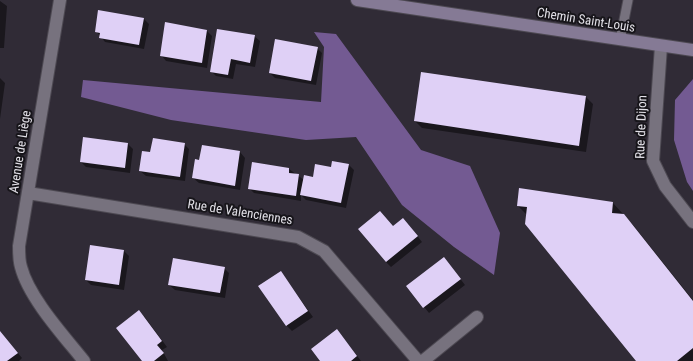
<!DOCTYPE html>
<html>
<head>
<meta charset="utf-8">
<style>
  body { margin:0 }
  canvas { display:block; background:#302b36 }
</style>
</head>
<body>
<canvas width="693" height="361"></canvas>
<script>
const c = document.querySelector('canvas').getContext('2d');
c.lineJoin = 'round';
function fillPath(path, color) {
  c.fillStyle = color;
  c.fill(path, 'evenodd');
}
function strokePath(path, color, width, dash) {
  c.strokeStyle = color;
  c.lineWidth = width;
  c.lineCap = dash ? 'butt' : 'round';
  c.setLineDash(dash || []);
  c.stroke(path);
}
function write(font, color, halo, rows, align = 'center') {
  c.font = font + ' "Roboto Condensed",sans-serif';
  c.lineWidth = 4;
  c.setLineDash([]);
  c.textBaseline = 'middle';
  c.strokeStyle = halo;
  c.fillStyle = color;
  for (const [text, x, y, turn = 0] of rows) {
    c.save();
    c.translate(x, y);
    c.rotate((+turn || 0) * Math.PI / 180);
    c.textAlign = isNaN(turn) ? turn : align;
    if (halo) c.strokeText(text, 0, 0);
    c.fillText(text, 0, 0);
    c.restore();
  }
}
fillPath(new Path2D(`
  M314 32 336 34 421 150 470 166 500 233 494 275 454 247 402 205 356 137 306 140 171 120 81 97 83 80 321 102 324 47Z
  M693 79V191L687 182 674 140 675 100Z`), '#735a92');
fillPath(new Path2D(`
  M0 1 7 6 4 48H0Z
  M144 19 149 24 144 49 105 42 96 31Z
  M166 24 207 31 212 36 207 68 166 61 161 55Z
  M254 36 260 41 255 67 236 64 233 79 216 76 211 71Z
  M317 48 322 53 316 85 275 78 270 73Z
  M0 78 5 83 0 119Z
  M586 97 593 104 586 152 422 128 415 121Z
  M84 138 128 144 133 149 130 173 86 167 81 162Z
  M184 144 189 149 185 181 146 176 140 171 151 153Z
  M240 152 245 158 240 190 199 183 193 178Z
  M333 162 349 165 354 170 346 208 306 200 301 195V201L254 193 249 188 289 169 304 180 313 178 332 168Z
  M613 203 634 226 693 300V361H637L527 215 518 206Z
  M408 224 422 242 391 267 386 262 393 227Z
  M124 251 129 256 124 290 91 285 86 280Z
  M449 264 465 285 429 313 407 286Z
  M224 268 229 273 225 298 175 290 169 285Z
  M281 272 313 317 292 331 287 326Z
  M144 316 167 347 162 350 168 361H144Z
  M0 331 22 358 19 361H0Z
  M342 336 361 361H321Z`), '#0007');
fillPath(new Path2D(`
  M98 10 144 18 139 45 99 38 100 33 95 32Z
  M165 22 207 30 202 63 160 56Z
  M217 29 255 35 250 63 231 59 228 75 210 72Z
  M275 39 318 47 311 81 269 73Z
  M421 72 586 96 579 146 414 121Z
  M83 137 128 143 125 168 80 162Z
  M153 138 185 143 180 177 139 171 142 151 150 152Z
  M202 145 240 151 235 186 192 178 195 159 199 160Z
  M332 161 349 164 341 203 300 195 304 175 313 177 315 164 331 167Z
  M252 162 289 168V173L299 174 296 196 248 189Z
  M519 188 613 202 612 213 624 214 693 301V348L677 361H636L525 224 527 207 517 206Z
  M380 211 393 226 403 218 418 236 386 262 358 229Z
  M90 245 124 250 119 285 85 280Z
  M444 257 461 279 423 308 406 286Z
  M173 258 225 267 220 293 168 285Z
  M281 271 308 311 286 326 258 286Z
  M139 310 162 341 157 345 164 353 154 361H142L116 328Z
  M337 329 357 356 351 361H320L311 349Z
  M0 331 18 353 7 361H0Z`), '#dfd0f6');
const lane = new Path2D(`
  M620 40 628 0`);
const street = new Path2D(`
  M60 0 19 246C19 253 19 261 21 267 29 298 64 336 84 361
  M661 46 653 161 665 186 693 222
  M28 193 298 237 324 251 418 361
  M423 361 477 317`);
const secondary = new Path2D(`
  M357 0 693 50`);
strokePath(lane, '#4d4952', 11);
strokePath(street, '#4d4952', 14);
strokePath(secondary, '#4d4952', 14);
strokePath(lane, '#77727e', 9);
strokePath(street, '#77727e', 12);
strokePath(secondary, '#857a95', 12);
write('13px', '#e2e0e7', '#17151a', [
  ["Chemin Saint-Louis",586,21,9],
  ["Rue de Dijon",642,127,-88],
  ["Avenue de Liège",21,152,-81],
  ["Rue de Valenciennes",240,213,9]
]);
</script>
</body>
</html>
